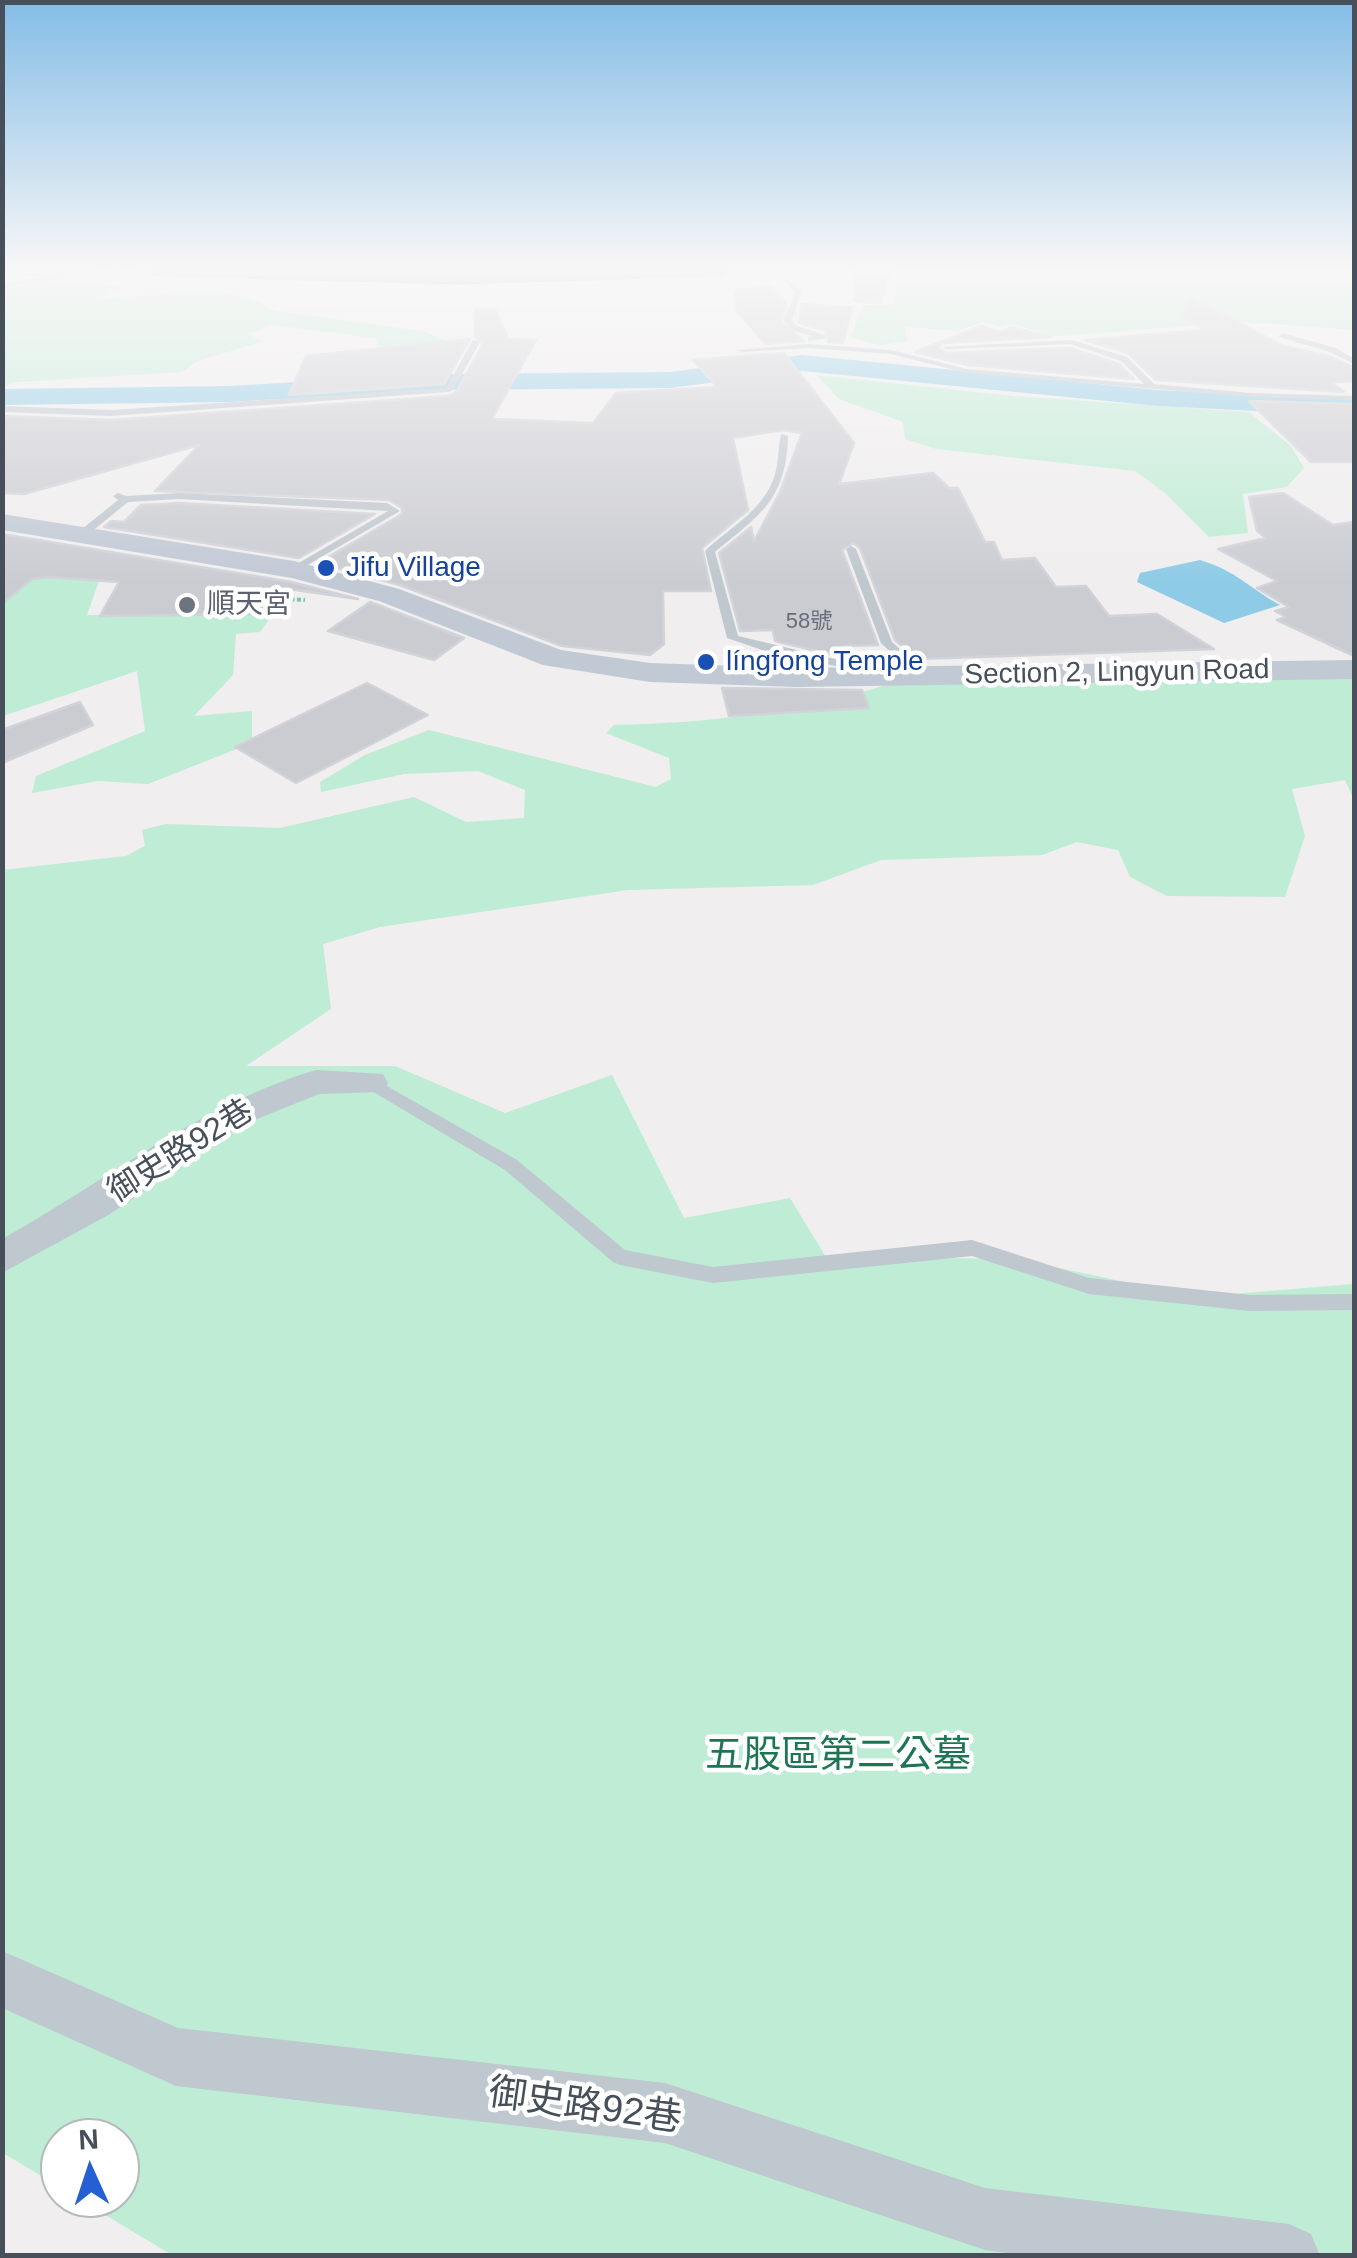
<!DOCTYPE html>
<html>
<head>
<meta charset="utf-8">
<style>
  body { margin:0 }
  #map { position:relative; width:1357px; height:2258px; overflow:hidden; background:#f0eeee; font-family:Arial,sans-serif }
  canvas { display:block }
  .frame { position:absolute; inset:0; border:5px solid #474f5a; pointer-events:none }
  .north { position:absolute; left:40px; top:2118px; width:100px; height:100px; box-sizing:border-box; background:#fff; border:2px solid #b5b9bd; border-radius:50%; rotate:357deg; font-size:28px; font-weight:700; line-height:40px; text-align:center; color:#474f5a }
  .north::after { content:''; display:block; margin:auto; width:35px; height:45px; background:#2460d3; clip-path:polygon(50% 0,100% 100%,50% 72%,0 100%) }
</style>
</head>
<body>
<div id="map">
<canvas width="1357" height="2258"></canvas>
<div class="frame"></div>
<div class="north">N</div>
</div>
<script>
const c = document.querySelector('canvas').getContext('2d');
c.lineJoin = 'round';
function fillPath(path, color) {
  c.fillStyle = color;
  c.fill(path, 'evenodd');
}
function strokePath(path, color, width, dash) {
  c.strokeStyle = color;
  c.lineWidth = width;
  c.lineCap = dash ? 'butt' : 'round';
  c.setLineDash(dash || []);
  c.stroke(path);
}
function write(font, color, halo, rows, align = 'center') {
  c.font = font + ' Arial,"Noto Sans TC",sans-serif';
  c.lineWidth = 9;
  c.setLineDash([]);
  c.textBaseline = 'middle';
  c.strokeStyle = halo;
  c.fillStyle = color;
  for (const [text, x, y, turn = 0] of rows) {
    c.save();
    c.translate(x, y);
    c.rotate((+turn || 0) * Math.PI / 180);
    c.textAlign = isNaN(turn) ? turn : align;
    if (halo) c.strokeText(text, 0, 0);
    c.fillText(text, 0, 0);
    c.restore();
  }
}
fillPath(new Path2D(`
  M900 269H1354V330L1245 322 1033 338 1040 332 1011 324 1002 327 983 322 958 331 905 327 908 341 880 345 851 338 862 305H892Z
  M91 270 131 272 97 283 121 287 100 299 200 291 246 296 276 311 423 331 444 340 468 342 418 349 411 344 381 347 375 338 272 325 249 334 262 342 197 361 182 372 18 382 3 386V289Z
  M816 375 1014 396 1249 412 1291 446 1304 468 1287 487 1243 494 1248 533 1209 537 1165 493 1135 471 936 449 905 439 903 422 839 399Z
  M75 573 99 581 87 615 273 614 260 632 236 634 233 675 194 716 252 711V743L148 784 98 781 32 793 36 776 145 731 137 671 3 716 2 606 24 581Z
  M1354 676V800L1345 780 1292 789 1305 836 1285 897 1167 896 1130 877 1118 850 1077 842 1042 855 881 860 813 885 628 890 380 927 323 944 331 1009 246 1066H395L505 1113 612 1075 684 1218 790 1198 826 1257 1016 1259 1196 1297 1354 1284V2255H172L77 2198H120V2138H60V2187L3 2153 2 870 126 856 145 846 142 830 166 824 280 828 414 797 466 822 524 818 525 790 478 771 404 774 321 792 320 782 365 755 429 730 656 787 671 779 669 758 606 733 614 725C711 723 803 712 895 682Z`), '#beecd4');
fillPath(new Path2D(`
  M1200 560C1237 571 1249 588 1280 605L1224 623 1137 582 1140 573Z`), '#8ecbe6');
strokePath(new Path2D(`
  M2 286 80 272`), '#8ecbe6', 4);
fillPath(new Path2D(`
  M802 355 1158 390 1354 400V416L1158 406 802 371 670 388 436 390 228 402 2 405V389L228 386 436 374 670 372Z`), '#8ecbe6');
const building = new Path2D(`
  M856 269H891L881 303 854 301Z
  M771 287 787 303 781 322 804 341 766 344 735 310V290Z
  M1192 298 1284 346 1329 356 1354 368V381L1331 382 1344 392 1156 380 1128 353 1085 340 1204 330 1181 316Z
  M802 304 852 307 843 343 828 342 826 331 799 323Z
  M475 309 496 311 508 339 536 340 492 419 593 423 616 393 717 387 693 360 784 353 854 443 839 484 933 473 949 488H958L985 542H994L1002 560 1035 558 1056 587 1086 586 1109 616 1157 614 1214 649 917 659 895 640 860 548 853 543 842 550 878 645 845 646 850 659 775 641 773 630 740 631 719 553 751 527 754 541 780 492 802 433 782 430 733 438 748 510 702 548 711 591H663L664 644 650 655 562 646 400 585 318 563 402 514V508L389 500 155 491 199 445 24 494 2 493V416L111 420 449 396 456 392 483 344 475 337Z
  M981 326 1000 332 1012 327 1050 337 942 343 938 348 946 353 1070 348 1119 364 1134 379 968 365 915 352Z
  M470 339 444 384 289 395 306 356Z
  M1249 401 1354 404V462H1311Z
  M1283 493 1333 525 1354 522V656L1277 620 1286 617 1275 611 1289 607 1257 588 1277 581 1218 549 1266 538 1257 531 1249 497Z
  M179 503 375 514 299 558 104 527 111 521 124 522 141 505Z
  M2 534 291 582 358 599 275 587 265 614 100 616 119 582 48 577 32 579 2 604Z
  M370 602 378 605 464 638 434 660 328 631Z
  M367 683 428 715 296 783 235 747Z
  M722 688 862 690 869 708 729 716Z
  M80 702 93 725 2 763V730Z`);
fillPath(building, '#cbccd2');
strokePath(building, '#d2d3d9', 2.5);
const highway = new Path2D(`
  M146 269H730L720 275 458 283 156 275Z`);
strokePath(highway, '#7487a5', 3);
strokePath(new Path2D(`
  M271 598 305 600`), '#79c7a8', 4, [4, 2.5]);
fillPath(new Path2D(`
  M788 279 802 292 792 320 797 326 825 335V339L808 341V337L813 336 791 330 784 320 795 292 785 281Z
  M1282 333 1336 348 1354 359V364L1330 352 1279 337Z
  M473 340 480 342 453 390 449 392 111 416 2 412V406L111 410 446 388Z
  M1072 340 1127 357 1154 384 1251 393 1354 396V400L1251 397 967 373 891 354 809 348 742 352 738 350 809 344 891 350 967 369 1144 384 1121 361 1071 344 946 349 942 347Z
  M781 434 788 436C786 500 761 514 715 552L738 636 864 666 882 672V676L765 651 727 638 705 551C730 527 765 510 775 474 779 461 778 447 781 434Z
  M118 493 126 496 179 493 387 503 400 511 294 573 290 572V568L388 511 179 499 128 502 85 537H77V533L118 500 113 496Z
  M851 546 856 549 892 642 926 672V678H918L881 643 846 549Z
  M371 1077 517 1160 625 1250 713 1267 972 1240 1089 1278 1250 1295 1354 1294V1310L1250 1311 1089 1294 972 1256 713 1283 620 1265 613 1262 505 1170 365 1087 363 1083Z`), '#bfc7cf');
fillPath(new Path2D(`
  M316 1070 383 1074 388 1083 383 1092 319 1094 242 1125 110 1214 2 1273V1239C106 1181 201 1104 316 1070Z
  M2 1951 178 2028 665 2083 985 2188 1289 2224 1311 2234 1320 2256H1028L985 2250 665 2143 176 2086 2 2008Z`), '#bfc7cf');
fillPath(new Path2D(`
  M2 514 294 561 399 589 561 650 650 663 796 668 1354 660V679L796 687 650 682 543 665 379 601 292 578 2 530Z`), '#c1c9d5');
fillPath(highway, '#889cba');
const sky = c.createLinearGradient(0, 0, 0, 585);
sky.addColorStop(0, '#84bde7');
sky.addColorStop(0.46, '#f8f7f7');
sky.addColorStop(1, '#f8f7f700');
c.fillStyle = sky;
c.fillRect(0, 0, 1357, 585);
for (const [x, y, r, color] of [
  [326,568,10,"#1a4fb4"],
  [187,605,10,"#6b7280"],
  [706,662,10,"#1a4fb4"]
]) {
  const dot = new Path2D();
  dot.arc(x, y, r, 0, 2 * Math.PI);
  c.fillStyle = color;
  c.fill(dot);
  strokePath(dot, '#fff', 4);
}
write('22px', '#686e78', null, [
  ["58號",809,622]
]);
write('28px', '#164399', '#fff', [
  ["Jifu Village",346,568],
  ["língfong Temple",726,662]
], 'left');
write('28px', '#5b616d', '#fff', [
  ["順天宮",207,605]
], 'left');
write('28px', '#474f5a', '#fff', [
  ["Section 2, Lingyun Road",1117,673,-1]
]);
write('32px', '#474f5a', '#fff', [
  ["御史路92巷",181,1152,-32]
]);
write('38px', '#1d7652', '#fff', [
  ["五股區第二公墓",838,1757]
]);
write('38px', '#474f5a', '#fff', [
  ["御史路92巷",585,2107,8]
]);
</script>
</body>
</html>
